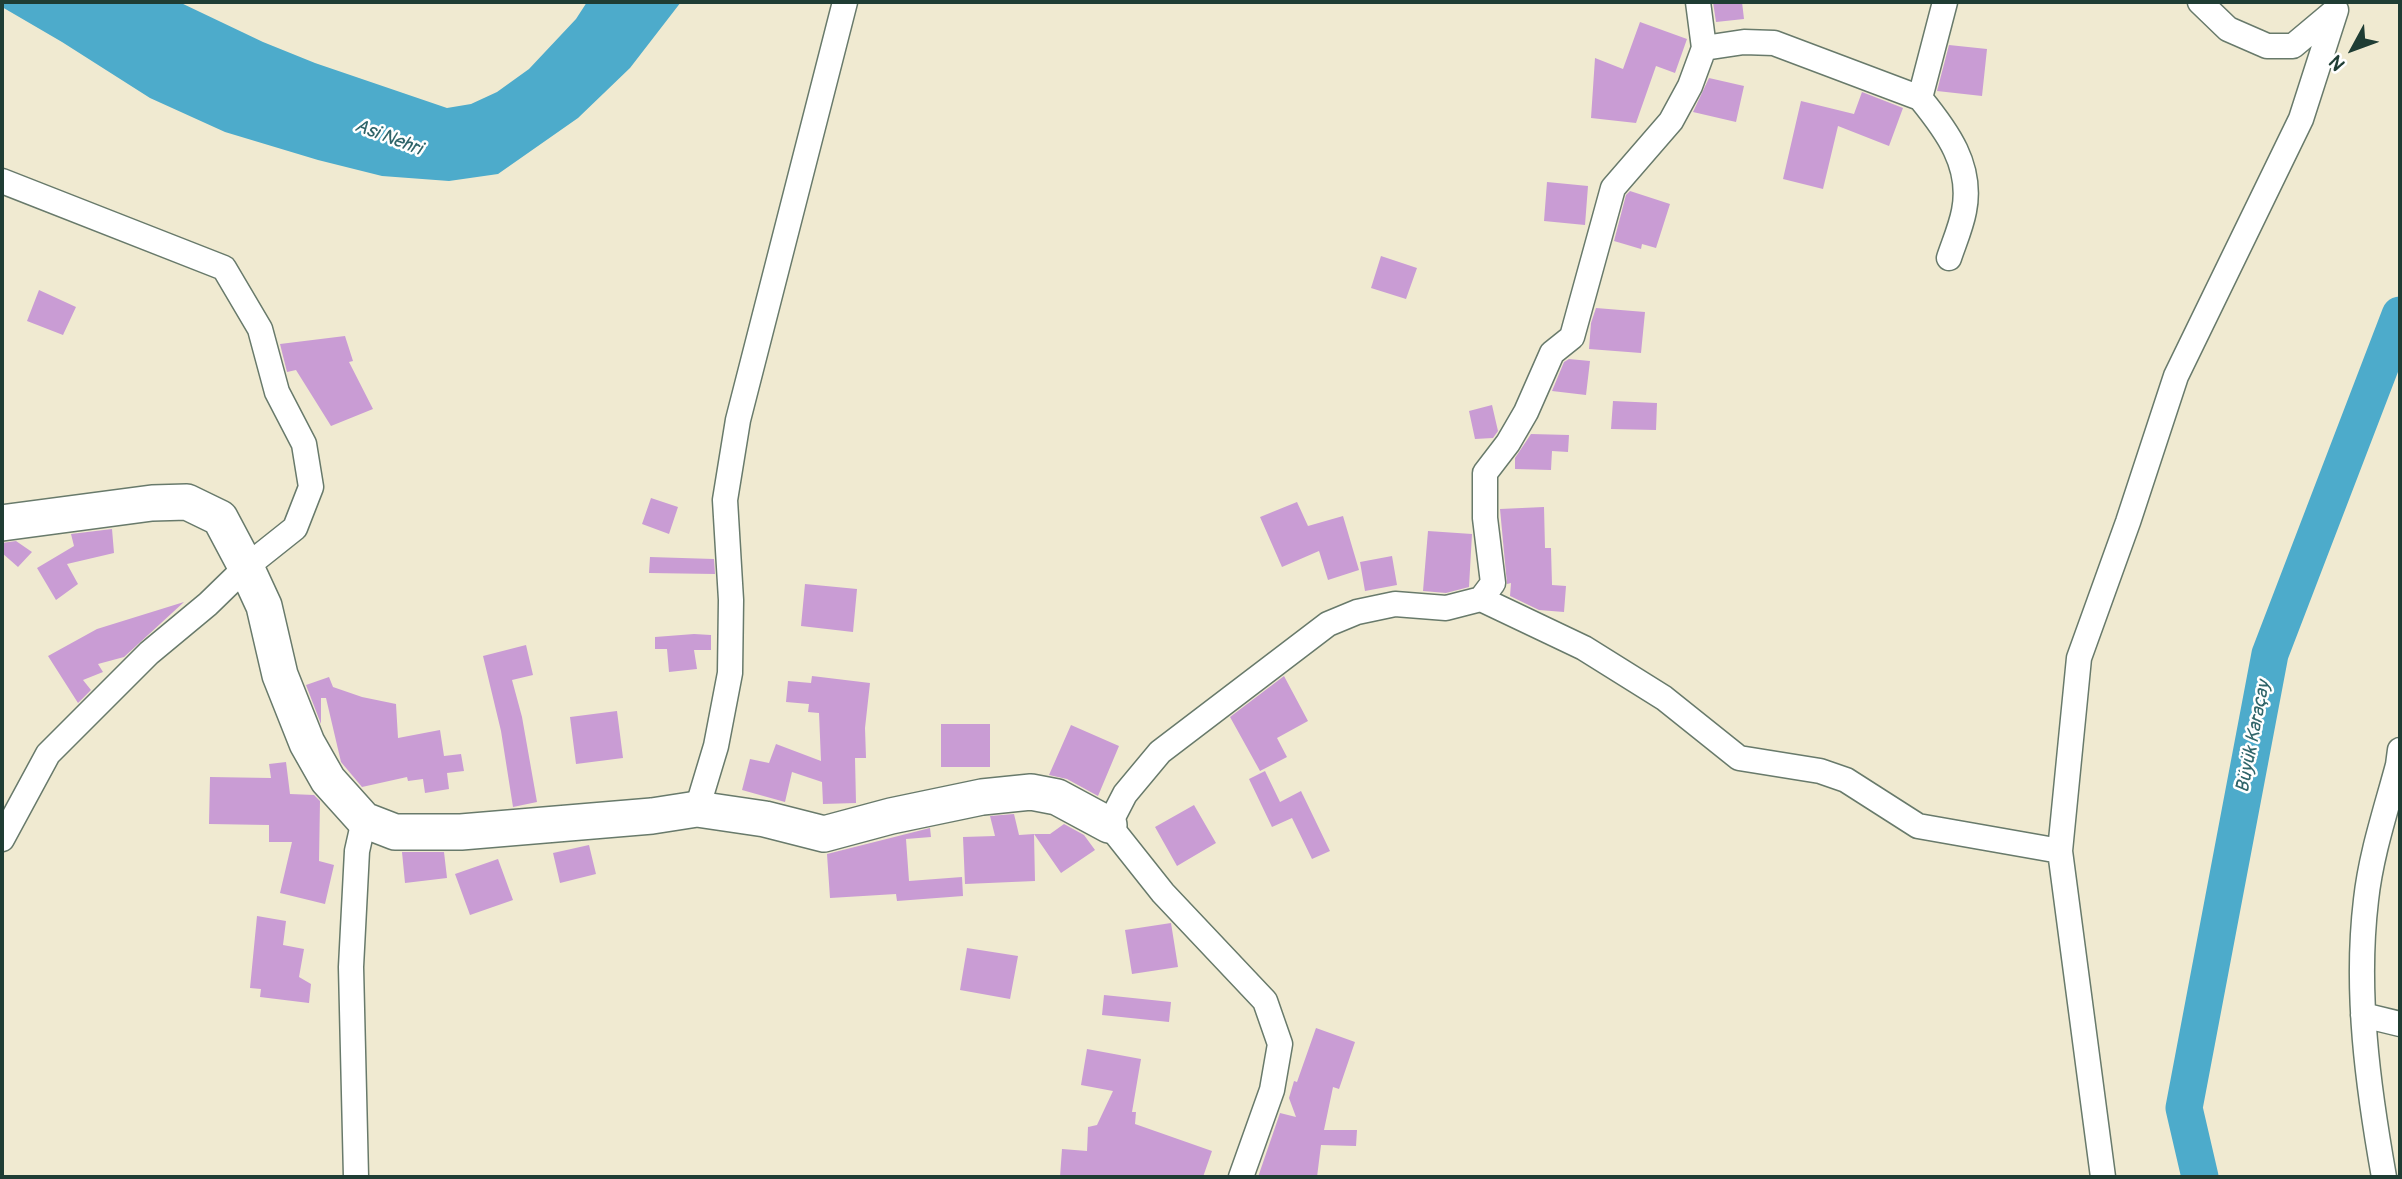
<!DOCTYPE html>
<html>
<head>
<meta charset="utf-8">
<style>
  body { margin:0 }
  #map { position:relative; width:2402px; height:1179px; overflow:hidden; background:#f0ead1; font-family:Pangolin,sans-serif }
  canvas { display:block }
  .frame { position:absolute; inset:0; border:4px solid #1f3d34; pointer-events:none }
  .north { position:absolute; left:2318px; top:14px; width:70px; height:70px; -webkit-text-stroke:5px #fff; paint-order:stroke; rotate:229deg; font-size:19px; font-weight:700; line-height:28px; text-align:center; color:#1f3d34 }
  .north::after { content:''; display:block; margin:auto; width:24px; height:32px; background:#1f3d34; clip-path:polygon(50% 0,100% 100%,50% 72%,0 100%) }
</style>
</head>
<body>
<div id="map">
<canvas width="2402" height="1179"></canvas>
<div class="frame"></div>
<div class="north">N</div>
</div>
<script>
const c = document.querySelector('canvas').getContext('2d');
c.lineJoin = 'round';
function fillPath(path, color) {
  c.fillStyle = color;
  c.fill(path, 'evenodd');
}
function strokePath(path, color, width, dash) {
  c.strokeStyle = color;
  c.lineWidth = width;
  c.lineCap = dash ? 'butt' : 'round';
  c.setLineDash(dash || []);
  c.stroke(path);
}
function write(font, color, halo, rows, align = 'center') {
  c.font = font + ' Pangolin,sans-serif';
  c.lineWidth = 5;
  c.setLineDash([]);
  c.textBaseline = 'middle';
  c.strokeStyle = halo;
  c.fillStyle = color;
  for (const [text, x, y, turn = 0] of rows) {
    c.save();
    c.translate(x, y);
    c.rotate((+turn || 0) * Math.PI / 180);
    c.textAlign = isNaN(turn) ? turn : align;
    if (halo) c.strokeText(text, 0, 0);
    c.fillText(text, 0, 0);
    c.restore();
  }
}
fillPath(new Path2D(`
  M2 2H179L263 42 315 63 447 108 471 104 497 92 529 69 576 19 587 2H681L630 68 578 118 498 174 449 181 382 176 318 160 225 132 150 98 62 42 2 7Z`), '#4dabcb');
strokePath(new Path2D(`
  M2200 1177 2184 1108 2270 654 2400 315`), '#4dabcb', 37);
fillPath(new Path2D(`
  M1713 2H1742L1744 19 1716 22Z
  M1640 22 1687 39 1675 73 1656 66 1636 123 1591 118 1595 58 1623 69Z
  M1949 45 1987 49 1982 96 1937 91Z
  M1709 78 1744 86 1736 122 1693 112Z
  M1862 92 1903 108 1889 146 1838 126 1823 189 1783 179 1801 101 1854 114Z
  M1547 182 1588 186 1585 225 1544 221Z
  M1630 191 1670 204 1656 248 1642 244 1641 249 1614 241 1626 195Z
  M1381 256 1417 268 1406 299 1371 288Z
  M39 290 76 307 63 335 27 321Z
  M1596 308 1645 312 1641 353 1589 349 1591 323Z
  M345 336 353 361 349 362 373 409 331 426 296 370 287 372 280 344Z
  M1569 359 1590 361 1586 395 1552 391 1564 362Z
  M1613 401 1657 403 1656 430 1611 429Z
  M1492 405 1498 431 1493 438 1475 439 1469 411Z
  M1531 434 1569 435 1568 452 1552 451 1551 470 1515 469V458Z
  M651 498 678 507 669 534 642 524Z
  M1297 502 1308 526 1343 516 1359 570 1328 580 1319 551 1282 567 1260 517Z
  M1544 507 1545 548H1551L1552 585 1566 586 1564 612 1539 610 1510 596 1511 583 1507 584 1500 509Z
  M112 529 114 553 67 564 78 584 56 600 37 568 74 546 71 534Z
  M1428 531 1472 534 1469 587 1446 593 1423 591Z
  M16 541 32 552 18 567 2 553V543Z
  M1392 556 1397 585 1365 591 1360 562Z
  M650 557 714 559 715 574 649 573Z
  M805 584 857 589 853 632 801 626Z
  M184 602 124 657 98 664 103 672 83 680 91 690 78 703 48 656 97 629Z
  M694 634 711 635V650H694L697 669 669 672 667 649H655V637Z
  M526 645 533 675 512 680 522 717 537 802 513 807 501 731 483 656Z
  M812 676 870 683 865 728 866 758H855L856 803 823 804 822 782 792 772 785 802 742 790 750 759 769 763 776 744 821 761 819 713 808 712 809 704 786 702 788 681 811 683Z
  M1284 676 1308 721 1277 738 1287 757 1260 771 1230 717Z
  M329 677 333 687 362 697 396 704 398 738 440 730 444 756 461 754 464 771 447 773 449 789 425 793 423 779 408 781 407 777 362 787 341 762 326 698H321V724L306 685Z
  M617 711 623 758 576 764 570 717Z
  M941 724H990V767H941Z
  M1071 725 1119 746 1098 796 1067 779 1049 775Z
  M286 762 290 794 314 795 320 801 319 861 334 865 325 904 280 893 292 842H269V825L209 824 210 777 271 778 269 764Z
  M1265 771 1280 802 1301 791 1330 851 1312 859 1292 818 1272 827 1249 779Z
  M1194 805 1216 843 1177 866 1155 827Z
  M1014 814 1019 835 1034 834 1035 881 965 884 963 837 995 836 990 816Z
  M1064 824 1084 835 1095 850 1061 873 1034 834H1050Z
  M930 828 931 837 906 839 909 881 962 877 963 896 897 901 896 894 830 898 827 854Z
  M589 845 596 874 560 883 553 853Z
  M402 852H444L447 878 405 883Z
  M498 859 513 900 470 915 455 874Z
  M257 916 286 921 283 945 304 949 299 977 311 984 309 1003 260 997 261 989 250 988Z
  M1171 923 1178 967 1132 974 1125 930Z
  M967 948 1018 956 1010 999 960 990Z
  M1104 995 1171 1002 1169 1022 1102 1015Z
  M1316 1028 1355 1042 1339 1089 1333 1087 1324 1130H1357L1356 1146 1321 1145 1317 1177H1258L1280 1113 1296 1117 1289 1098 1294 1081 1297 1082Z
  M1087 1049 1141 1059 1132 1112H1136L1135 1124 1212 1151 1203 1177H1060L1062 1149 1087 1151 1088 1127 1097 1125 1113 1091 1081 1085Z`), '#c99cd4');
const street = new Path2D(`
  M1698 2 1704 48
  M2200 2 2228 29 2267 46H2293L2336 10
  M1920 98C1947 131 1973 166 1964 211 1961 227 1954 243 1949 258
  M2 181 224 268 260 329 277 392 304 444 311 487 295 528 246 567 208 604 149 653 48 754 2 839
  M1481 599 1584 648 1664 698 1739 758 1820 771 1846 780 1918 826 2060 851
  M697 809 716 746 730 673 731 600 725 500 738 420 845 2
  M2363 1015 2400 1024
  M356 1177 351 967 357 851 364 820
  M1241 1177 1272 1090 1280 1044 1265 1001 1163 893 1109 825 1125 794 1160 752 1328 624 1357 612 1395 604 1446 608 1481 599 1493 583 1485 518V473L1508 443 1526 412 1552 353 1572 337 1613 188 1671 121 1690 86 1704 48 1744 42 1774 43 1920 98 1945 2
  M2103 1177 2060 851 2079 658 2128 522 2176 376 2301 119 2336 10
  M2384 1177C2368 1087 2355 992 2366 900 2371 854 2386 810 2398 765L2400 750`);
const secondary = new Path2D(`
  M2 523 152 503 187 502 220 518 246 567 264 606 280 675 307 743 328 780 364 820 395 832H461L652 816 697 809 765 819 824 834 891 816 982 797 1031 792 1057 797 1109 825`);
strokePath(street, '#687a6b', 27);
strokePath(secondary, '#687a6b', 38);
strokePath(street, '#fff', 24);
strokePath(secondary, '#fff', 35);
write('italic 19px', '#2f6469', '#fff', [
  ["Asi Nehri",388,138,21],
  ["Büyük Karaçay",2254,737,-79]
]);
</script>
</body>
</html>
